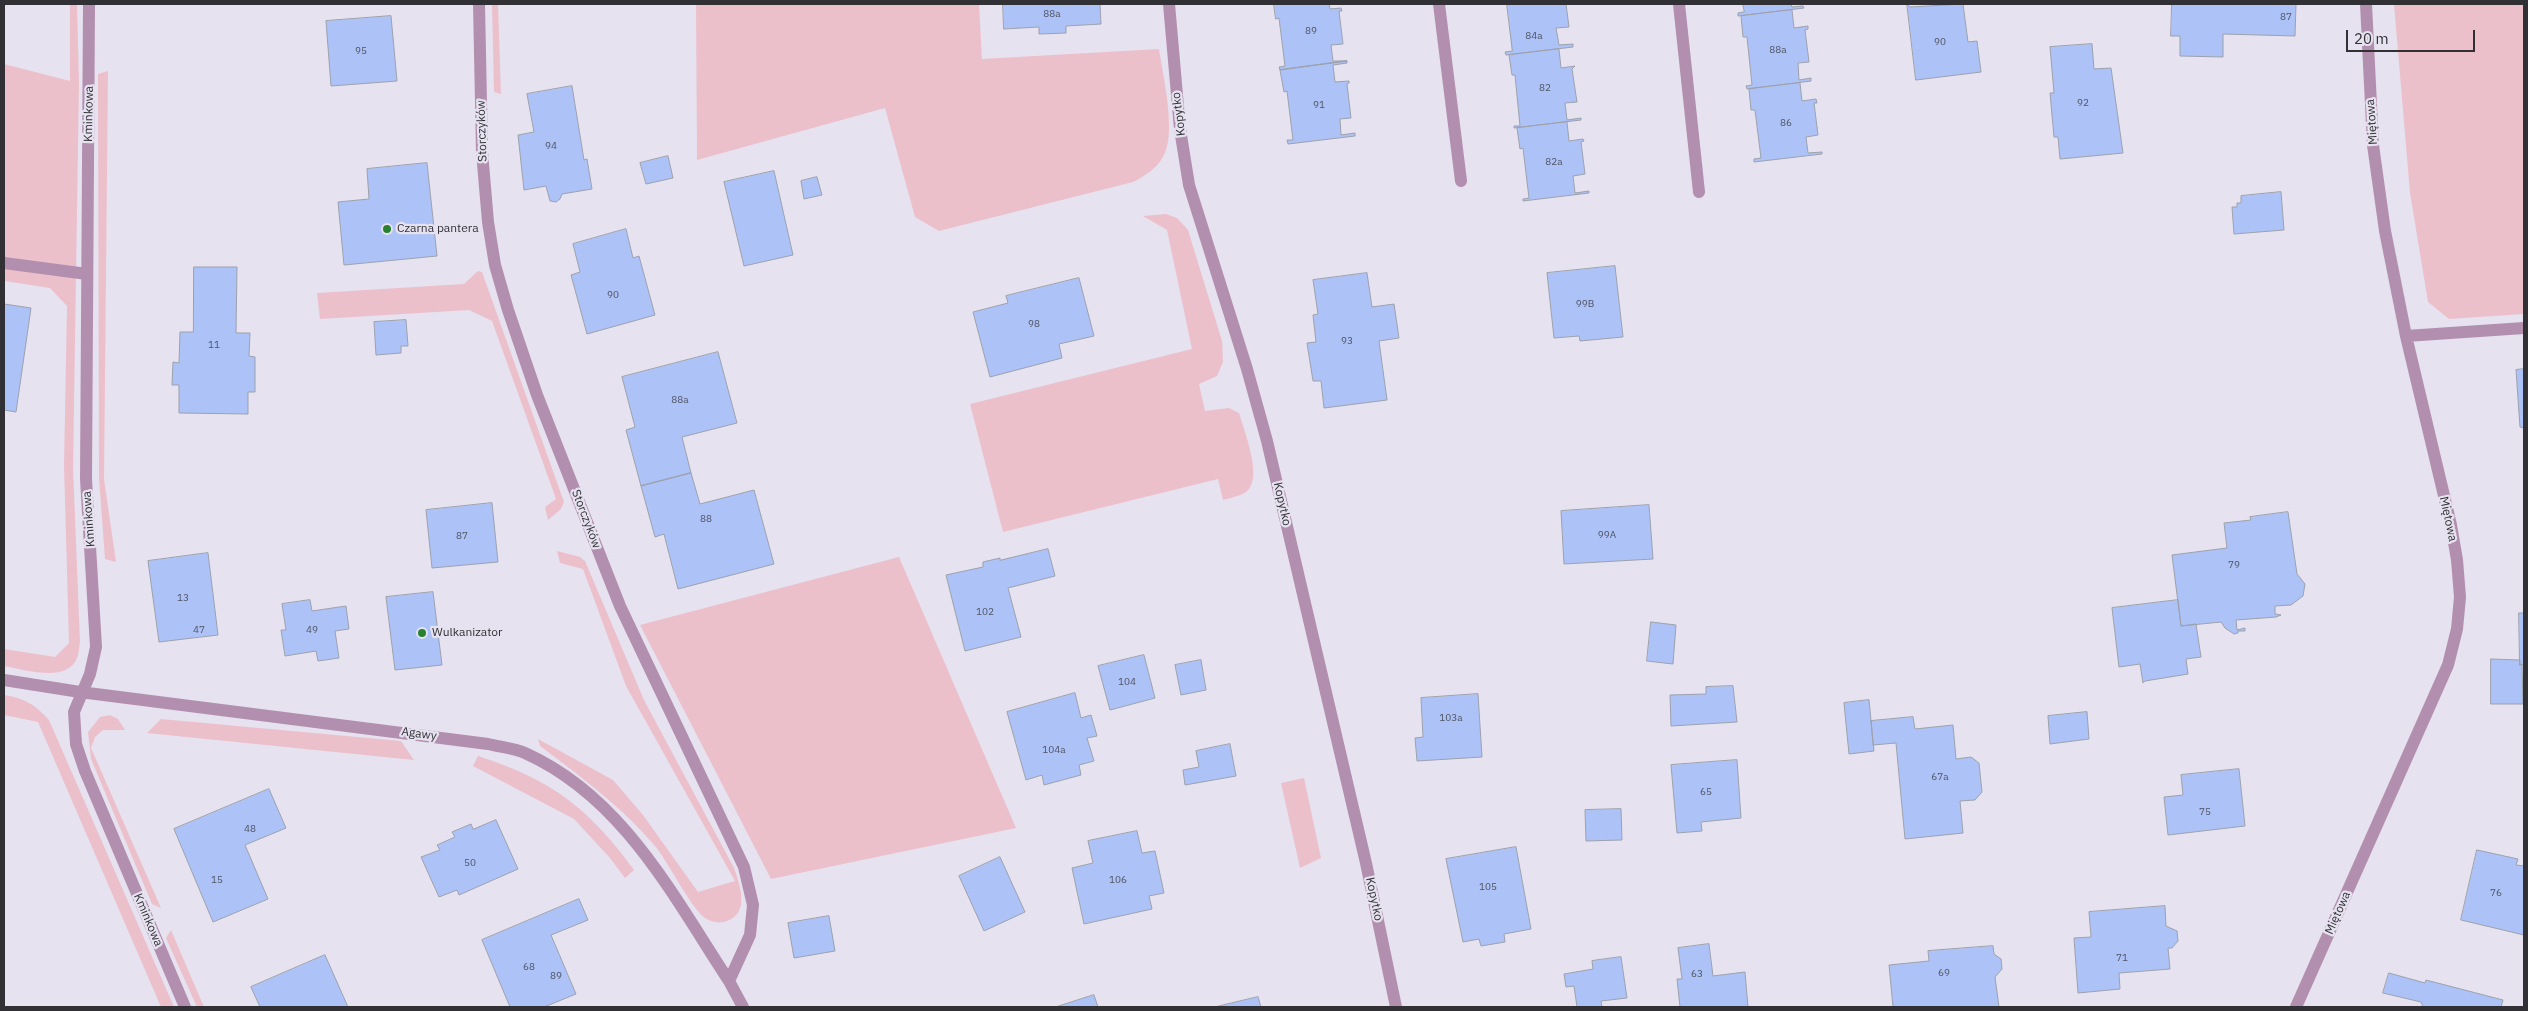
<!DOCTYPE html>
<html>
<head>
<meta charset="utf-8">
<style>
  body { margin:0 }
  #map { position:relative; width:2528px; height:1011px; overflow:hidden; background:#e6e2f0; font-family:"IBM Plex Sans",sans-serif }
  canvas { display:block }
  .frame { position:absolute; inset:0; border:5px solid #313035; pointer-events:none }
  .scale { position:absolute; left:2346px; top:30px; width:129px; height:22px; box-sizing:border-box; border:2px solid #313035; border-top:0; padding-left:6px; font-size:15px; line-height:18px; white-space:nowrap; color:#313035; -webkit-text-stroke:4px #e6e2f0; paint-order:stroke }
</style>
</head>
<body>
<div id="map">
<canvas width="2528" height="1011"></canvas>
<div class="frame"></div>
<div class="scale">20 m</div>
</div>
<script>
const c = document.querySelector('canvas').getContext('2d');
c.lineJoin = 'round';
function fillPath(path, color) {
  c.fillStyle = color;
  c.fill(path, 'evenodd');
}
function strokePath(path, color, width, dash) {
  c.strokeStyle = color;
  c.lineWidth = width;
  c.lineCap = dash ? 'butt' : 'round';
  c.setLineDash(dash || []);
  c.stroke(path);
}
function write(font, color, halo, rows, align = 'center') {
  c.font = font + ' "IBM Plex Sans",sans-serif';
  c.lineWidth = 4.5;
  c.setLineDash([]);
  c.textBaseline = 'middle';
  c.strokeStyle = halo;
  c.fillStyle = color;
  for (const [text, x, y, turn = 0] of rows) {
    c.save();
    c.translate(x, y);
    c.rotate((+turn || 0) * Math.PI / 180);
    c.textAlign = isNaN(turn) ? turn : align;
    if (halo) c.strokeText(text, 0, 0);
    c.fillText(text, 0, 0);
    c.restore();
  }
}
fillPath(new Path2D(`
  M70 4H77L79 82 73 468 80 642C79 647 79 653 77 658 67 684 23 669 4 666V649L55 657 69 643 64 465 67 306 50 288 4 281V64L70 81Z
  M492 4H498L501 94 494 92Z
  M696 4H979L982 59 1159 49C1163 76 1177 134 1163 157 1156 169 1145 176 1133 182L939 231 915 217 885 108 697 160Z
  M2394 4H2524V314L2449 319 2428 302 2410 193Z
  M108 71 104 479 116 562 105 559 99 478 98 74Z
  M1166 214 1177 218 1188 230 1222 341 1223 362 1217 376 1199 384 1205 411 1229 408 1239 413C1244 431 1264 479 1246 492 1240 496 1230 498 1223 500L1218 479 1003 532 970 404 1192 349 1167 230 1143 216Z
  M478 271 482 272 564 502 561 509 548 520 545 507 556 499 492 321 469 310 320 319 317 293 464 284Z
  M557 551 580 557 585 561 644 700 734 868C740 885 750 913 727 921 719 924 711 922 705 918 690 907 669 863 655 846 621 806 581 777 540 746L538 739 613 780 643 815 698 892 735 881 626 686 583 569 560 563Z
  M899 557 1016 828 771 879 640 625Z
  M4 695C24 698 36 705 49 720L174 1007H161L38 722 4 715Z
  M110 715 118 719 125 730H103L95 737 91 748 161 908 152 904 91 759 88 732 100 717Z
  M161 719 401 741 414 760 147 733Z
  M478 756C552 780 589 808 634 870L625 878 610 858 574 819 473 766Z
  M1304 778 1321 858 1300 868 1281 783Z
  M171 930 204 1007H197L166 938Z`), '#ebc0cb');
const building = new Path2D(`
  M1003 4H1100L1101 24 1066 26V33L1039 34V27L1004 29Z
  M1274 4H1329L1330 9 1341 8 1342 11H1339L1343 44 1331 45 1333 61H1347L1280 70 1279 67 1285 66 1279 18 1276 19Z
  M1507 4H1566L1569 27 1556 28 1559 45 1573 44V47L1506 55 1505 52 1512 51Z
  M1743 4H1791L1792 7 1803 6 1804 8 1738 16V13L1744 12Z
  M1907 4 1910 7 1963 4 1968 42 1977 41 1981 72 1916 80Z
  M2172 4H2296L2295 36 2223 34V57L2180 56V36H2171Z
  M1792 10 1794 28 1808 26V29L1805 30 1809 62 1798 63 1799 80 1811 78V81L1747 89 1746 86 1752 85 1747 37H1743L1741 16Z
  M391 16 397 81 331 86 326 21Z
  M2092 44 2094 69 2111 68 2123 153 2060 159 2058 137H2054L2050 93H2054L2050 47Z
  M1559 49 1561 68 1575 66 1572 69 1577 102 1565 103 1567 120 1581 118V120L1514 128V126H1520L1515 75H1512L1509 55Z
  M1347 61V63L1333 65 1335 82 1349 81V83L1347 84 1351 118 1340 119 1341 135 1355 133V136L1288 144 1287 140H1293L1287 91 1284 92 1280 70Z
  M1800 83 1802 101 1816 99 1817 103H1814L1818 135 1806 137 1808 153 1822 152V154L1754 162V159L1761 158 1755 110H1751L1749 89Z
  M572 86 584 160 587 159 592 189 562 194 560 199 556 202 550 201 546 186 524 190 518 135 534 132 527 94Z
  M1567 122 1569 141 1583 139 1584 141 1581 142 1585 174 1573 176 1575 193 1589 191V193L1523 201V199L1529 198 1523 148 1520 149 1517 128Z
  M668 156 673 178 646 184 640 163Z
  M427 163 437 256 344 265 338 202 369 199 367 169Z
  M774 171 793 255 744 266 724 182Z
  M817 177 822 195 804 199 801 181Z
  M2281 192 2284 230 2234 234 2232 207H2237V203H2241V196Z
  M626 229 633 258 639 256 655 315 587 334 571 275 580 272 573 244Z
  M1615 266 1623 337 1580 341 1579 336 1554 338 1547 273Z
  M194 267H237L236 333H250L249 356 255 357V392H248V414L179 413V385H172L173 362 179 363 180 332H193Z
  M1367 273 1372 307 1394 304 1399 338 1379 341 1387 400 1324 408 1321 381H1313L1307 343 1316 342 1313 315 1318 314 1313 280Z
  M1079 278 1094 336 1059 344 1062 358 990 377 973 312 1008 303 1006 296Z
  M4 304 31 308 16 412 4 410Z
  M406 320 408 346H401V353L376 355 374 322Z
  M718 352 737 423 682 437 691 473 641 486 626 430 635 427 622 377Z
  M2524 369V428L2520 427 2516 370Z
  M691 473 700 504 754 490 774 564 678 589 664 534 655 537 641 486Z
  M492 503 498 562 432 568 426 510Z
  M1649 505 1653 559 1564 564 1561 511Z
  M2288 512 2297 574 2305 584 2303 596 2291 605 2275 606V614L2281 615 2276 617 2236 620 2237 630 2245 628V631H2238V633L2234 634 2225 628 2221 622 2181 626 2172 555 2227 548 2224 523 2251 520 2250 517Z
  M1048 549 1055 576 1008 588 1021 637 965 651 946 575 983 567V562L1000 558V560Z
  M208 553 218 635 159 642 148 561Z
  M433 592 442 665 395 670 386 597Z
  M310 600 312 611 346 606 349 629 335 631 339 658 318 661 316 651 285 656 281 630H286L282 604Z
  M2178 600 2181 626 2196 624 2201 657 2186 659 2188 674 2145 681 2143 683 2140 664 2119 667 2112 608Z
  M2519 613H2524V664L2520 665Z
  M1651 622 1676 625 1673 664 1647 661Z
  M1144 655 1155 698 1110 710 1098 666Z
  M2491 659 2520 660V665L2522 664 2523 704H2491Z
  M1201 660 1206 690 1181 695 1175 665Z
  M1733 686 1737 722 1671 726 1670 695 1706 694V687Z
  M1075 693 1081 718 1091 715 1097 736 1087 738 1094 761 1079 765 1081 775 1044 785 1042 775 1026 780 1007 712Z
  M1478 694 1482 757 1417 761 1415 738 1423 737 1421 698Z
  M1869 700 1874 751 1849 754 1844 703Z
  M2087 712 2089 739 2050 744 2048 716Z
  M1913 717 1915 729 1953 725 1956 759 1971 757 1979 763 1982 792 1975 800 1960 801 1963 833 1905 839 1896 743 1873 745 1871 721Z
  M1230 744 1236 776 1185 785 1183 770 1199 767 1196 751Z
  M1737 760 1741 818 1701 822 1702 831 1677 833 1671 765Z
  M2239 769 2245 826 2168 835 2164 797 2183 795 2181 775Z
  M269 789 286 828 245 845 268 899 213 922 174 829Z
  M1621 809 1622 840 1586 841 1585 810Z
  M496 820 518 869 459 895 457 890 439 897 421 857 440 850 437 845 455 837 452 832 471 824 473 829Z
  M1137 831 1142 853 1155 851 1164 893 1149 896 1152 909 1084 924 1072 868 1093 863 1088 841Z
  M1516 847 1531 929 1504 934 1505 942 1481 946 1479 939 1463 942 1446 859Z
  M2477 850 2518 859 2516 865 2524 866V935L2461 920Z
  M1000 857 1025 912 984 931 959 876Z
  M579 899 588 920 551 935 576 994 544 1007H510L482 940Z
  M2165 906 2166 926 2177 931 2178 941 2172 948H2168L2170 969 2119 973 2120 989 2078 993 2074 938 2091 937 2089 912Z
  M829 916 835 951 794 958 788 923Z
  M1709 944 1713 976 1745 972 1748 1007H1680L1677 979H1682L1678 948Z
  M1993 946 1994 954 2001 959 2002 969 1995 977 1999 1007H1893L1889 965 1929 961 1928 951Z
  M325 955 348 1007H260L251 987Z
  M1621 957 1627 998 1601 1001 1602 1007H1577L1574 986 1566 987 1564 974 1593 969 1592 961Z
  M2389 973 2425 983 2426 980 2503 1000 2501 1007H2423L2421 1002 2383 993Z
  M1094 995 1098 1007H1056Z
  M1258 997 1261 1007H1215Z`);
fillPath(building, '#adc2f6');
strokePath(building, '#9ca1ad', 1);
strokePath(new Path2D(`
  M89 4 86 479 96 647 90 674 74 712 76 744 85 771 185 1007
  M479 4 482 152 488 222 495 265 508 310 537 395 620 606 744 867 753 905 750 935 729 981 743 1007
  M1169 4 1180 129 1189 185 1247 369 1267 441 1366 863 1396 1007
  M1439 4 1461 181
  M1679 4 1699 192
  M4 263 87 274
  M2406 336 2524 328
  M4 680 80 692 488 744C500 747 514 748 525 753 623 797 673 896 729 981
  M2296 1007 2448 665 2457 629 2460 597 2457 560 2451 525 2406 336 2385 231 2373 145 2366 4`), '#b38faf', 12);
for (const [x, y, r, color] of [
  [387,229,5,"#278131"],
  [422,633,5,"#278131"]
]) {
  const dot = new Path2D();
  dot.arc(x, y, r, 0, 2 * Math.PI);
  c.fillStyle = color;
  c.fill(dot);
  strokePath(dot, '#e6e2f0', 2);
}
write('10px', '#505465', null, [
  ["88a",1052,14],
  ["87",2286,17],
  ["89",1311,31],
  ["84a",1534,36],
  ["90",1940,42],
  ["88a",1778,50],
  ["95",361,51],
  ["82",1545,88],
  ["92",2083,103],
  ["91",1319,105],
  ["86",1786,123],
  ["94",551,146],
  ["82a",1554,162],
  ["90",613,295],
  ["99B",1585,304],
  ["98",1034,324],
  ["93",1347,341],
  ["11",214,345],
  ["88a",680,400],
  ["88",706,519],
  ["99A",1607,535],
  ["87",462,536],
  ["79",2234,565],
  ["13",183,598],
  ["102",985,612],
  ["47",199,630],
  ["49",312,630],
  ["104",1127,682],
  ["103a",1451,718],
  ["104a",1054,750],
  ["67a",1940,777],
  ["65",1706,792],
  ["75",2205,812],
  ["48",250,829],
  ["50",470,863],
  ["15",217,880],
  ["106",1118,880],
  ["105",1488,887],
  ["76",2496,893],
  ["71",2122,958],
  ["68",529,967],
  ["69",1944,973],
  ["63",1697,974],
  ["89",556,976]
]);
write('12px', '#313035', '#e6e2f0', [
  ["Kminkowa",89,114,-89],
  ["Kopytko",1179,114,-97],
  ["Miętowa",2372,122,-94],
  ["Storczyków",482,131,-92],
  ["Kopytko",1282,504,77],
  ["Kminkowa",89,519,-94],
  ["Storczyków",586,519,69],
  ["Miętowa",2448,519,78],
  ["Agawy",419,734,8],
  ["Kopytko",1374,899,78],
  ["Miętowa",2338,913,-66],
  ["Kminkowa",148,920,67]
]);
write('12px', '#313035', '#e6e2f0', [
  ["Czarna pantera",397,229],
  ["Wulkanizator",432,633]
], 'left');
</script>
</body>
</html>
